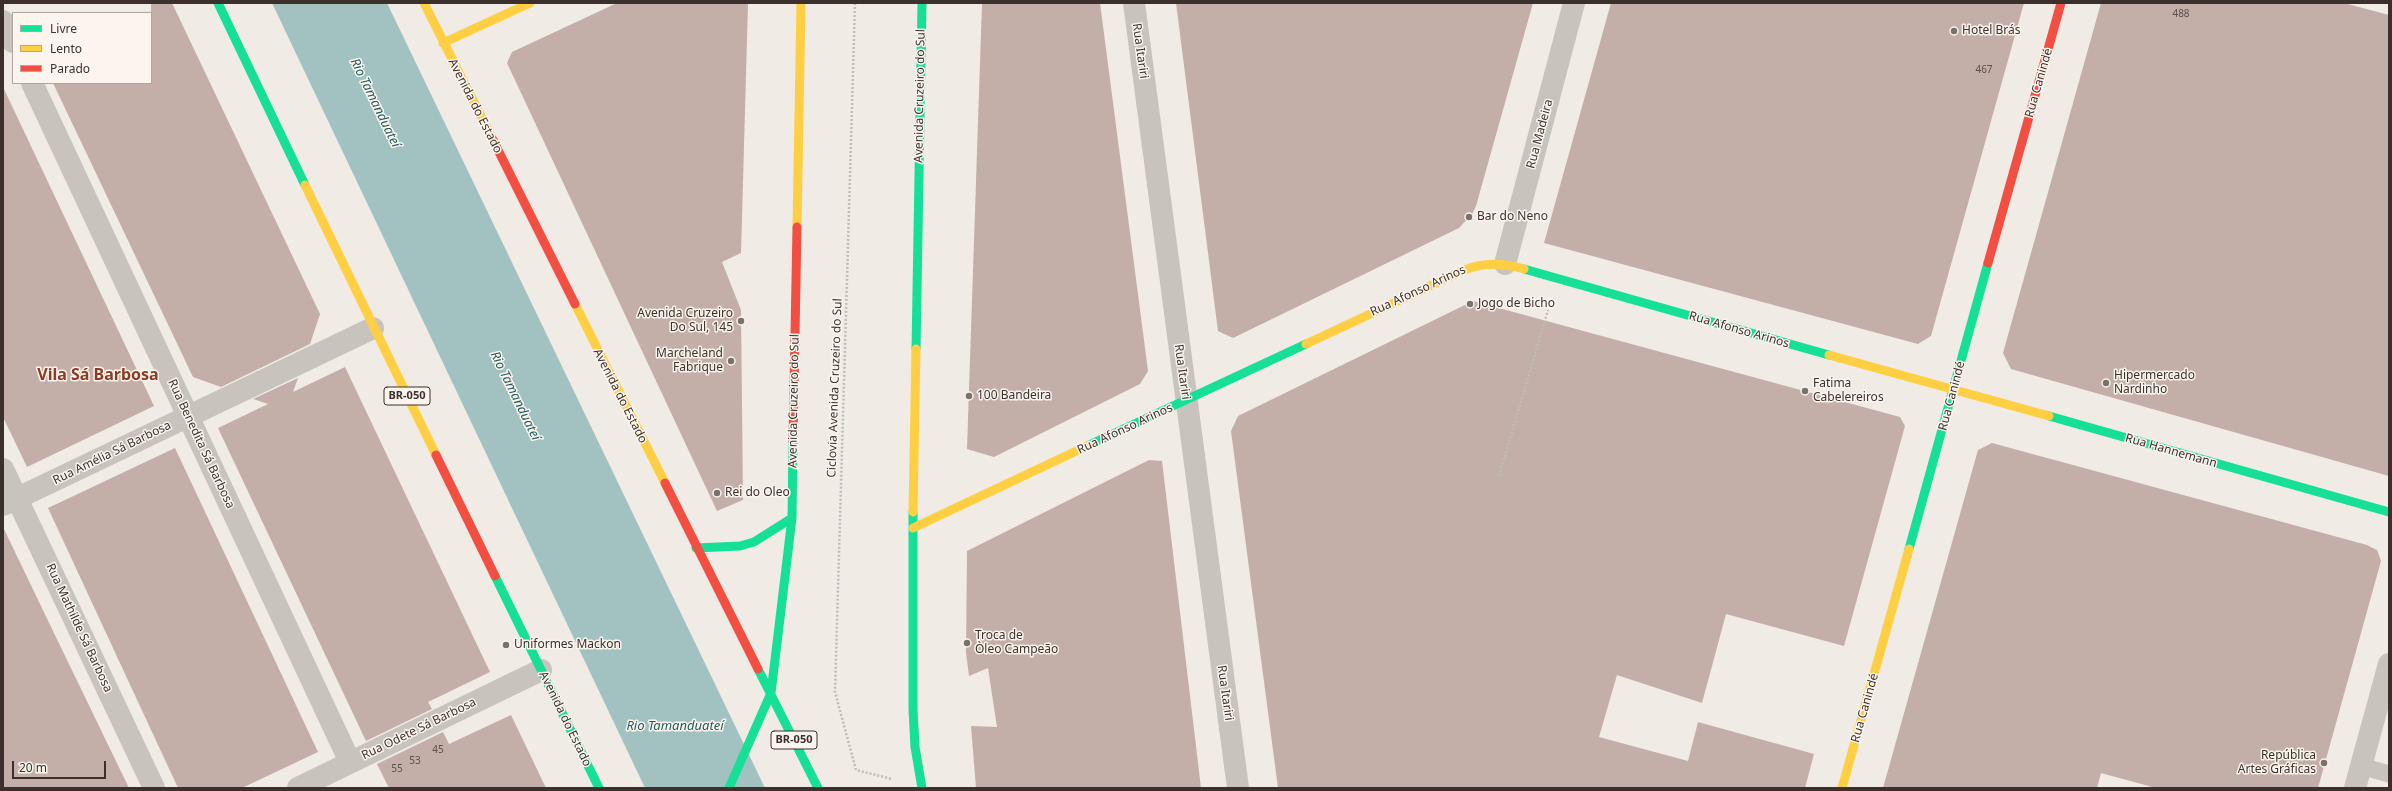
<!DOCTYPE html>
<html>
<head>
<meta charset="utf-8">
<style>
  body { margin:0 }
  #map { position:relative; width:2392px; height:791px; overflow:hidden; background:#f0ebe5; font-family:"Noto Sans",sans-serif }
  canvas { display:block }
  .frame { position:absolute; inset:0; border:4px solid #3b302b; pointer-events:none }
  .legend { position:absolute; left:12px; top:12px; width:140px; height:72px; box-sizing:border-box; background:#fbf5ee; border:1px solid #aea6a0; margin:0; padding:5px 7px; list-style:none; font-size:12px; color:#3b302b }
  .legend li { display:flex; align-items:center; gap:8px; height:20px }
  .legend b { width:20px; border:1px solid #aea6a0 }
  .scale { position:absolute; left:12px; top:761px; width:94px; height:18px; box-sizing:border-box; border:2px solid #3b302b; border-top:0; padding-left:5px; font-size:12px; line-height:14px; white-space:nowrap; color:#3b302b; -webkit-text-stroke:3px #fbf5ee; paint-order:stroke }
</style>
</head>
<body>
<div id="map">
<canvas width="2392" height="791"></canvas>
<div class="frame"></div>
<ul class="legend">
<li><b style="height:5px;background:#16e098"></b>Livre</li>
<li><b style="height:5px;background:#ffcf43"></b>Lento</li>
<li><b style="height:5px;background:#f24e42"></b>Parado</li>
</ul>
<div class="scale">20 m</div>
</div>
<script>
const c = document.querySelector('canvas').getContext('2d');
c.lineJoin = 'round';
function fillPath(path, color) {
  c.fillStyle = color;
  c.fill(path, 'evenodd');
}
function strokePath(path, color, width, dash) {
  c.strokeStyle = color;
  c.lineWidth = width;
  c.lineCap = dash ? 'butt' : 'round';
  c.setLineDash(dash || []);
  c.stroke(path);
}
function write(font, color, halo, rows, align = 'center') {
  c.font = font + ' "Noto Sans",sans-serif';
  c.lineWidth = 3;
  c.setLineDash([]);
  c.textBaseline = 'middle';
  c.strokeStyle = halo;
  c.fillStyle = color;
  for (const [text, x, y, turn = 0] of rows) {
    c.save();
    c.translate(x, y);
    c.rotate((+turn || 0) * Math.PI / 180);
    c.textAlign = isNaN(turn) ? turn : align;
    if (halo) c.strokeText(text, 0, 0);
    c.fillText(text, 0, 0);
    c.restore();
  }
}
fillPath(new Path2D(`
  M272 3H387L765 788H645Z`), '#a1c2c1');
fillPath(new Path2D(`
  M151 3H172L320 314 310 344 221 387 193 377 53 83H151Z
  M617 3H748L741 253 722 262 741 310 743 500 717 511 507 63 512 52Z
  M982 3H1100L1148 371 1140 384 994 457 967 449Z
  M1176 3H1533L1476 206 1472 214 1459 228 1233 338 1218 331Z
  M1611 3H2024L1931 336 1918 344 1544 243Z
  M2101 3H2344L2389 15V476L2011 369 2003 353Z
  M3 87 154 406 27 467 3 417Z
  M1473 301 1900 417 1905 426 1844 646 1726 614 1702 703 1617 675 1599 737 1688 761 1698 722 1814 754 1805 788H1278L1231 431 1238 416Z
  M345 367 490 672 428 702 432 709 366 741 218 428 268 404 253 399 298 378 293 392Z
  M1992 443 2367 545 2377 550 2381 561 2318 788H2156L2101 773 2097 788H1883L1978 450Z
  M175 448 318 752 242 788H178L48 508Z
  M1149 460 1162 461 1201 788H976L971 726 997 727 988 668 969 676 966 653 967 551Z
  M3 527 53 631 129 788H3Z
  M511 715 546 788H389L377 764 443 732 449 744Z`), '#c3afa7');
strokePath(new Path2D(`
  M855 3 835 692 856 770 892 779
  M1499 476 1548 310`), '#c2bbb6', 2.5, [2, 2]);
strokePath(new Path2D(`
  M2361 766 2389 774`), '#c9c3be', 17);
strokePath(new Path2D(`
  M1134 3 1238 788
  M3 21 13 42
  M32 83 350 762
  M1505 264 1574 3
  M3 469 154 788
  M3 505 373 328
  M298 788 541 670
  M2355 788 2389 664`), '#c9c3be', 22);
strokePath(new Path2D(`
  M218 3 305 185
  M1524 269 1829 355
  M916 349 922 3
  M2049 416 2389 512
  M1087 446 1306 344
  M913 512V709L915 747 922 788
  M696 548 740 546 754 542 792 518
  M1909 549 1988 263
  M495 576 599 788
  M758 669 818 788
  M729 788 771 693 792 518 793 442`), '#16e098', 9);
strokePath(new Path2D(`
  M424 3 493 140
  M443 43 530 3
  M305 185 436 455
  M797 227 801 3
  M575 304 665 483
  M1306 344 1464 270C1485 262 1503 263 1524 269
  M1829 355 2049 416
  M913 512 916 349
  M913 528 1087 446
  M1842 788 1909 549`), '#ffcf43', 9);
strokePath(new Path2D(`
  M493 140 575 304
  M1988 263 2061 3
  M793 442 797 227
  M436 455 495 576
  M665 483 758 669`), '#f24e42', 9);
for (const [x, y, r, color] of [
  [1954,31,4,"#7a716c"],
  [1469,217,4,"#7a716c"],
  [1470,304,4,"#7a716c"],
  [741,321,4,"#7a716c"],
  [731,361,4,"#7a716c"],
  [2106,383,4,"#7a716c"],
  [1805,391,4,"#7a716c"],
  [969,396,4,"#7a716c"],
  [717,493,4,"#7a716c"],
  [967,643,4,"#7a716c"],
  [506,645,4,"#7a716c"],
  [2324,763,4,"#7a716c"]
]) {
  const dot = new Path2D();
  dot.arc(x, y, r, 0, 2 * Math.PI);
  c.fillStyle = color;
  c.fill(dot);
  strokePath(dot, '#fbf5ee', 1.5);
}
write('10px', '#5d504a', null, [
  ["488",2181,14],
  ["467",1984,70],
  ["45",438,750],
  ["53",415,761],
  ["55",397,769]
]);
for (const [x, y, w] of [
  [407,396,46],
  [794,740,46]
]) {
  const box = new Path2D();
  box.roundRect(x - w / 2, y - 9, w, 18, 3);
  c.fillStyle = '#fbf5ee';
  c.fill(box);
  strokePath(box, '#3b302b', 1);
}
write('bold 11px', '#3b302b', null, [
  ["BR-050",407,396],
  ["BR-050",794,740]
]);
write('12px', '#3b302b', '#fbf5ee', [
  ["Hotel Brás",1962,31],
  ["Bar do Neno",1477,217],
  ["Jogo de Bicho",1478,304],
  ["Avenida Cruzeiro",733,314,"right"],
  ["Do Sul, 145",733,328,"right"],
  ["Marcheland",723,354,"right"],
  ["Fabrique",723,368,"right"],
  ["Hipermercado",2114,376],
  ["Nardinho",2114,390],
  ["Fatima",1813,384],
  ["Cabelereiros",1813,398],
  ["100 Bandeira",977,396],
  ["Rei do Oleo",725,493],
  ["Troca de",975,636],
  ["Òleo Campeão",975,650],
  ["Uniformes Mackon",514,645],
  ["República",2316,756,"right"],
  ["Artes Gráficas",2316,770,"right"]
], 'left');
write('12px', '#3b302b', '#fbf5ee', [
  ["Rua Itariri",1140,51,82],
  ["Rua Canindé",2039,83,-74],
  ["Avenida Cruzeiro do Sul",920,96,-89],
  ["Avenida do Estado",475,106,63],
  ["Rua Madeira",1540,134,-75],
  ["Rua Afonso Arinos",1418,291,-25],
  ["Rua Afonso Arinos",1739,330,16],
  ["Rua Itariri",1182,372,82],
  ["Ciclovia Avenida Cruzeiro do Sul",835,388,-88],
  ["Avenida do Estado",620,396,63],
  ["Rua Canindé",1952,396,-75],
  ["Avenida Cruzeiro do Sul",794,401,-89],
  ["Rua Afonso Arinos",1125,429,-25],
  ["Rua Benedita Sá Barbosa",201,444,65],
  ["Rua Hannemann",2171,451,16],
  ["Rua Amélia Sá Barbosa",112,453,-26],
  ["Rua Mathilde Sá Barbosa",79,628,65],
  ["Rua Itariri",1225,693,82],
  ["Rua Canindé",1865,708,-74],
  ["Avenida do Estado",565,719,64],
  ["Rua Odete Sá Barbosa",419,729,-26]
]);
write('italic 13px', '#1f5a5e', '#fbf5ee', [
  ["Rio Tamanduateí",375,103,64],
  ["Rio Tamanduateí",515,396,64],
  ["Rio Tamanduateí",675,726]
]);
write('bold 16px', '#8c3b22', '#fbf5ee', [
  ["Vila Sá Barbosa",98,375]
]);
</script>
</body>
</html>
